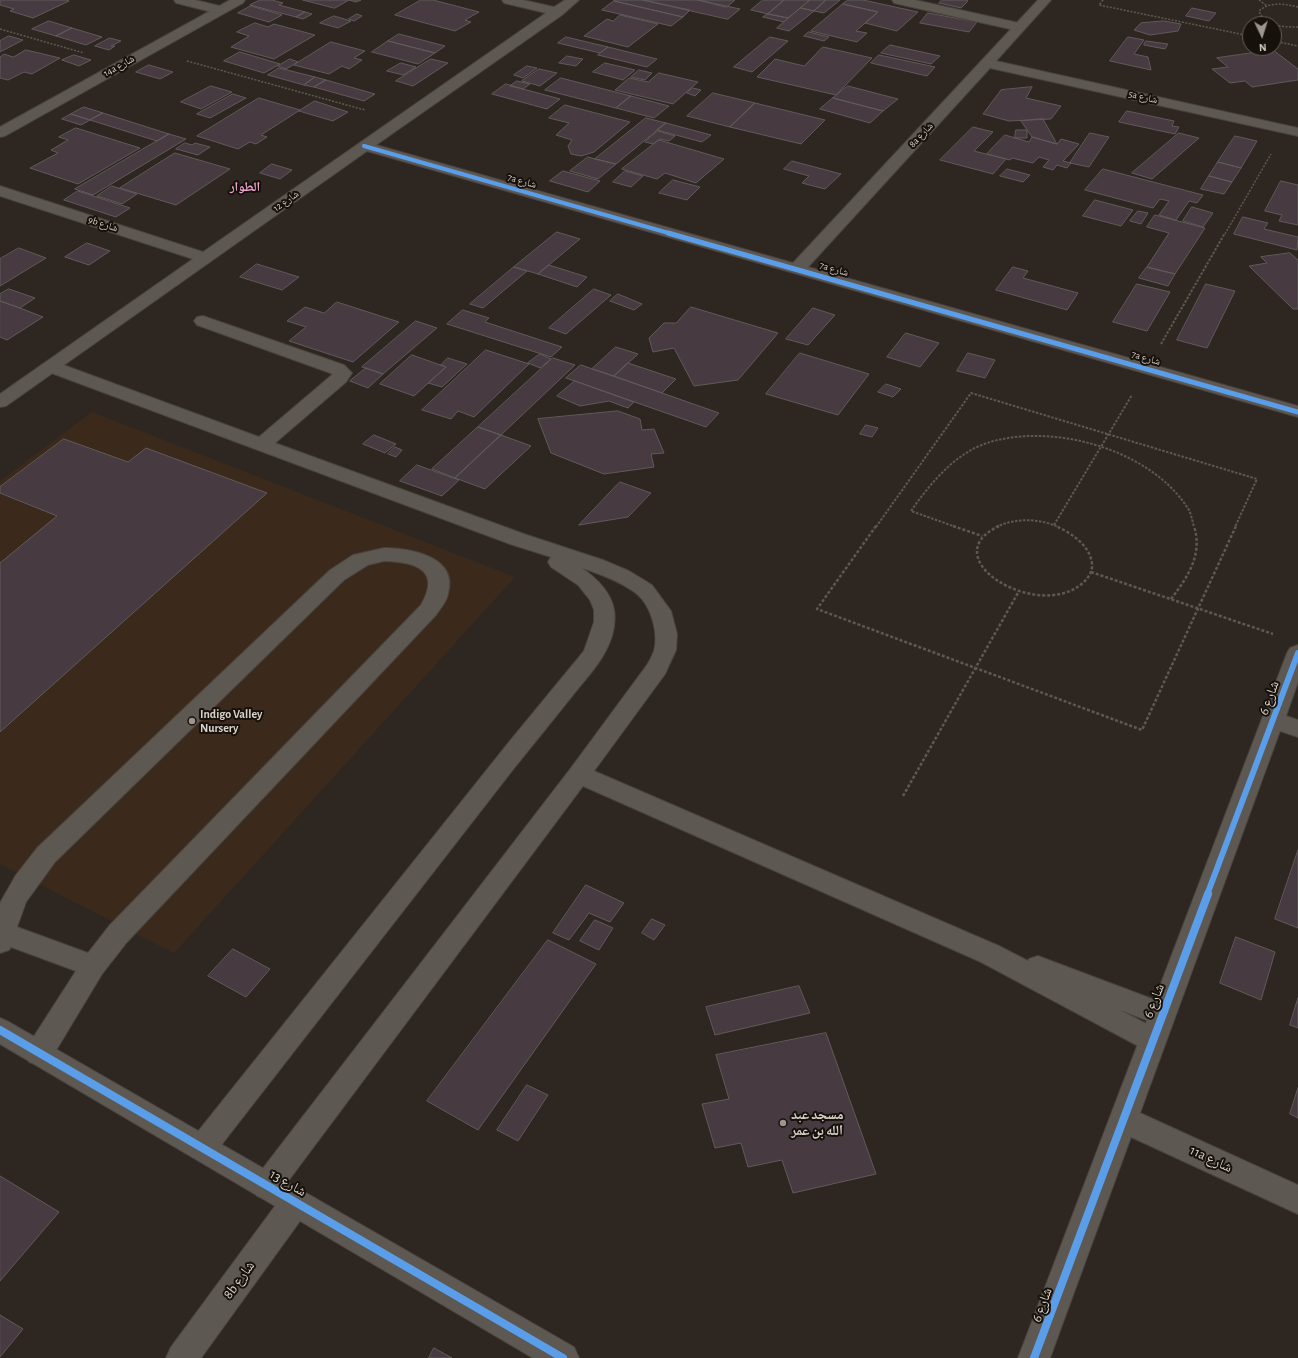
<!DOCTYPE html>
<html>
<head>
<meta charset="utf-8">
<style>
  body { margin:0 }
  #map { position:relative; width:1298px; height:1358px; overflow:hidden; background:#2e2721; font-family:"Alegreya Sans",sans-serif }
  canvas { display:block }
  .north { position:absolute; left:1242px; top:16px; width:40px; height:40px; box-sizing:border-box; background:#17110b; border:1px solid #655d57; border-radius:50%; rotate:176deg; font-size:11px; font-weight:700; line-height:16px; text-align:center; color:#d9d0c9 }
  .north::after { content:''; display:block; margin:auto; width:14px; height:18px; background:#9d958e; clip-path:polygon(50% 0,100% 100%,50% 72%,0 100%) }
</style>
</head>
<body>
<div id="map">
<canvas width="1298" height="1358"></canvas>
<div class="north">N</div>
</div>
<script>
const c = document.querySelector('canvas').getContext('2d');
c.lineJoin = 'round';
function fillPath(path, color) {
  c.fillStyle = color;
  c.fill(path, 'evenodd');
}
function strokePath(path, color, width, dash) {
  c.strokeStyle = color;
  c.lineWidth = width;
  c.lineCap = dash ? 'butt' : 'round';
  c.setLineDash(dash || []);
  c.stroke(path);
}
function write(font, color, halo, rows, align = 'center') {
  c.font = font + ' "Alegreya Sans","Noto Naskh Arabic",sans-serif';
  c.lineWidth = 4;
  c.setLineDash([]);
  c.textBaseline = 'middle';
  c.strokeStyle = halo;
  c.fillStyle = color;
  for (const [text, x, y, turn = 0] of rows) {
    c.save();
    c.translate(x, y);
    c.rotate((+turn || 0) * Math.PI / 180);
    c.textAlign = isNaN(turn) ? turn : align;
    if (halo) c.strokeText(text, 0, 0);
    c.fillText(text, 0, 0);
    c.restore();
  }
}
fillPath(new Path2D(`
  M92 412 515 577 174 953 0 864V481Z`), '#3b2a1b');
const building = new Path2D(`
  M2 0H67L69 1 33 18 10 11 14 9 0 5V1Z
  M260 0H272L283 3 279 5 305 12 296 17 250 5Z
  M303 0H361L356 2 349 0 335 8Z
  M421 0H433L479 12 465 20 471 22 455 31 395 15Z
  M616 0H643L690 10 683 17 614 1Z
  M643 0H698L740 9 728 19Z
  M698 0H735L727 7Z
  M763 0H784L768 14 751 10Z
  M784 0H810L788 18 768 14Z
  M810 0H826L814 11 801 8Z
  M826 0H840L824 13 814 11Z
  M848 0H863L918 12 897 31 865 23 878 12 843 4Z
  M942 0H966L968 1 961 8 939 3Z
  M614 1 683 17 671 26 602 10Z
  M843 4 878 12 856 31 867 33 857 42 811 31Z
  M251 6 282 15 269 22 238 13Z
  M801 8 814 11 789 31 777 28Z
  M1192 8 1216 13 1209 21 1186 16Z
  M305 12 312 14 303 19 296 17Z
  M928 13 977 22 969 32 920 23Z
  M357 14 362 16 354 21 349 19Z
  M768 14 788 18 784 22 763 17Z
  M620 15 658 24 628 47 584 36 607 19 613 21Z
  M334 16 351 21 338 28 320 23Z
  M49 21 72 28 56 36 32 29Z
  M1164 21 1181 24 1178 31 1150 35 1134 30 1141 23Z
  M255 23 268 27 274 24 315 35 274 59 231 47 249 36 237 32Z
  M72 28 102 37 86 45 56 36Z
  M809 32 829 37 824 41 804 36Z
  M399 34 445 46 435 53 388 41Z
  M9 36 23 40 0 52V41Z
  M566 37 608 47 600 53 558 43Z
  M770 37 788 41 752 72 734 67Z
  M1128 37 1144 40 1134 54 1148 57 1151 70 1110 61Z
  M110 38 121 41 111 46H115L109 50 95 46Z
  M388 41 435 53 418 64 372 52Z
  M1146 41 1168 44 1165 49 1144 45Z
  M331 42 365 51 354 58 362 60 349 69 342 66 329 74 294 65Z
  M890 45 940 56 931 64 881 53Z
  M608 47 657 59 647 67 598 55Z
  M823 47 872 58 836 95 757 77 775 59 804 66Z
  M26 50 60 58 32 74 24 72 8 80 0 78V57L4 54 13 57Z
  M1273 50 1298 69V80L1252 87 1245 81 1230 83 1212 69 1228 67 1217 58Z
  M240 52 280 64 264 73 224 61Z
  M74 55 91 60 79 66 62 60Z
  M879 55 935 67 927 76 871 63Z
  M567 56 583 59 576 66 559 63Z
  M290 59 298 62 286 69 278 66Z
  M431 59 448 63 413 86 396 81Z
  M401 63 416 67 403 75 387 71Z
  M605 63 635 70 623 80 593 72Z
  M149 65 173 72 160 79 136 72Z
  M527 66 537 68 523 78 514 75Z
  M279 68 315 77 304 85 268 75Z
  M539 69 557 73 540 86 522 81Z
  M639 70 652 73 645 80 631 77Z
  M659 73 698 82 673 104 615 90 629 78 648 82Z
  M315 77 326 80 314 87 304 85Z
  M561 78 631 96 616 108 545 90Z
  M326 80 375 94 364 101 314 87Z
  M517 81 530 84 523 89 510 86Z
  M506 84 523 89 560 99 547 109 492 94Z
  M211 86 232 92 201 109 181 102Z
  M848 86 898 99 883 111 833 98Z
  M1032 87 1026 98 1061 106 1051 119 1009 121 983 114 1001 90Z
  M693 88 701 90 695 96 687 93Z
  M713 93 755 103 730 127 687 116Z
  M233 94 246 98 210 118 197 114Z
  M631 96 669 106 654 118 616 108Z
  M259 98 300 110 261 135 267 137 256 144 250 142 238 149 197 136Z
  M833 98 883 111 870 123 820 109Z
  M315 101 348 112 333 121 299 111Z
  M755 103 825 120 801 144 730 127Z
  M565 105 630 122 594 152 581 156 571 154 568 146 572 140 556 135 569 123 549 118Z
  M84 107 103 113 90 120 71 114Z
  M1127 111 1174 121 1172 126 1179 127 1175 134 1119 122Z
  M103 113 169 134 157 141 90 120Z
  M71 114 90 120 81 125 62 119Z
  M646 118 666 123 616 164 595 159Z
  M1043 119 1057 144 1032 137 1021 121Z
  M666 123 711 135 702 142 657 130Z
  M973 127 993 132 974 151 1006 159 993 174 940 160Z
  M76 128 140 148 78 184 30 168 58 153 51 150 68 140 59 137Z
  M1016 130H1027V138H1015Z
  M658 131 675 136 669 141 660 139 653 144 645 142Z
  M1090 133 1109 137 1089 167 1070 163Z
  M1179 133 1199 138 1152 179 1132 173Z
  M169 134 186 139 93 195 75 189Z
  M1005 135 1029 142 1032 137 1057 144 1061 139 1079 144 1063 161 1071 163 1067 168 1057 165 1053 170 1043 167 1049 160 1039 157 1033 163 1012 158 1010 160 987 154Z
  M1235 136 1257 141 1241 168 1218 162Z
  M659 140 724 159 696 183 665 173 657 179 622 169Z
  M185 143 192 145 195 143 210 147 198 155 176 149Z
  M175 153 230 169 176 205 120 188Z
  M588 157 595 159 616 164 598 179 570 171Z
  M792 161 841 174 825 189 802 183 809 176 784 169Z
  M1218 162 1241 168 1232 182 1209 176Z
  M272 164 292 170 280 179 260 173Z
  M1007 169 1030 175 1023 182 1000 176Z
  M1103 169 1203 195 1197 203 1189 201 1176 220 1159 215 1169 201 1160 199 1153 208 1085 190Z
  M563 171 600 181 588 192 550 181Z
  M625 171 643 176 631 187 613 182Z
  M1209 176 1232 182 1224 194 1201 189Z
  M673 180 700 187 687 200 659 193Z
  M1281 181 1298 185V225L1279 221 1282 215 1265 211Z
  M112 186 137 194 122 204 97 196Z
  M78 191 130 208 116 217 64 200Z
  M1095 200 1133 210 1121 226 1083 216Z
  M1192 207 1213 213 1203 227 1183 221Z
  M1138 211 1148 213 1141 224 1130 221Z
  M1155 215 1205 228 1175 274 1147 267 1169 233 1147 227Z
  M1243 217 1268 223 1264 229 1298 237 1297 250 1234 234Z
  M557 232 580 239 538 274 514 267Z
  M87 243 110 251 89 265 65 257Z
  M19 248 46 258 0 286V259Z
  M1290 253 1298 260V309H1293L1249 266 1267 263 1261 257Z
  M257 264 299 277 282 290 240 277Z
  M549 265 587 277 577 287 538 274Z
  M514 267 527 271 483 308 470 304Z
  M1013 267 1028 271 1023 278 1078 293 1067 310 996 290Z
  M1147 267 1175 274 1168 286 1139 278Z
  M1137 284 1170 292 1147 331 1113 322Z
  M1206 284 1235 291 1207 348 1177 340Z
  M9 289 35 298 20 308 0 301V294Z
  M594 289 611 295 566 334 549 328Z
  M618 294 642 304 634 310 610 301Z
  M0 301 20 308 43 317 7 340 0 337Z
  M337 302 399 322 353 362 289 341 306 327 287 321 305 307 324 313Z
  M691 307 778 333 738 380 694 386 674 348 653 352 649 338 664 323H676Z
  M813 308 835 315 808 345 786 339Z
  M463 310 489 318 485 322 562 347 551 357 447 324Z
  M416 321 437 328 383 374 362 367Z
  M906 333 939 343 920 367 887 357Z
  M616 347 638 354 614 376 592 369Z
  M486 350 529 364 474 417 458 411 451 419 422 410Z
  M800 353 869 374 838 415 766 394Z
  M968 353 995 360 985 378 957 371Z
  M540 354 551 359 540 368 528 363Z
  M412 355 446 367 414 396 380 384Z
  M448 358 467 364 442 387 428 383 446 367 441 365Z
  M553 358 575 365 501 435 478 427Z
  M628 363 676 379 662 393 614 376Z
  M581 365 662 393 719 413 706 427 566 378Z
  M366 368 383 374 368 388 350 381Z
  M575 381 634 402 628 408 609 401 580 406 557 396Z
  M886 384 901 389 893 397 878 392Z
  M618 411 640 419 642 430 654 429 664 453 651 454 654 467 604 474 551 453 538 419Z
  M866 425 878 428 872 437 860 434Z
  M478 427 501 435 455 478 432 469Z
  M374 435 396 444 385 453 363 444Z
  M501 435 531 446 485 489 455 478Z
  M64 439 128 462 146 448 267 493 0 732V563L57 516 0 493V487Z
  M395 447 402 450 396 457 388 454Z
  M417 465 459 480 442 496 400 481Z
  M620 482 651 493 628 517 579 525Z
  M1298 850V928L1275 919Z
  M586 885 624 903 610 922 589 913 569 940 553 933Z
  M652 919 665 925 654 940 642 933Z
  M595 920 613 928 599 950 580 941Z
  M1236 937 1275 952 1261 1000 1220 983Z
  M548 940 596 964 478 1130 427 1101Z
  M233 949 270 969 246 997 208 976Z
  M799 986 810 1013 715 1035 706 1007Z
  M1298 998V1028L1290 1025Z
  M826 1033 876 1174 793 1193 782 1160 748 1167 741 1143 715 1148 702 1104 729 1099 716 1055Z
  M527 1085 548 1095 518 1141 497 1130Z
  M1298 1088V1118L1290 1114Z
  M0 1176 59 1212 0 1281Z
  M0 1315 23 1329 0 1357Z
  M434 1348 452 1358H429Z`);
fillPath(building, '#473b41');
strokePath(building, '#605a5a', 1);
const lane = new Path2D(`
  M174 0H195L224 7 226 10 224 13 220 14 176 3Z
  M892 0H915L1019 23 1024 24 1025 27 1024 30 1019 31 898 4 894 3Z
  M203 316 344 365 352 373 346 382 275 443 524 534 603 560 629 571 652 585 671 611 677 634 676 650 665 674 594 771 999 946 1028 961 1029 959 1038 956 1171 1006 1175 1014 1171 1022 1162 1026 1120 1010 1162 1032 1166 1040 1162 1048 1152 1052 1142 1048 981 962 583 786 277 1196 267 1200 257 1196 252 1186 257 1176 571 768 647 665C650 660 652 656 654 651 659 633 651 606 637 594 622 582 600 574 582 568 607 586 621 605 612 636 605 659 588 676 573 695 554 719 534 743 515 767 414 897 313 1027 212 1157L202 1161 192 1157 188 1148 192 1139 509 742 584 651 594 622V610L590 600 578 585 551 567 548 562 551 557 510 544 46 371 43 367 46 363 52 362 58 363 259 437 333 374 197 325 194 321 197 317Z
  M384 548C409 548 459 556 448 594 447 601 440 609 436 615L127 942 102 974 49 1062 39 1065 29 1062 25 1053 29 1044 76 971 11 947 9 950 0 953V903L16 875 37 848 330 570 353 555ZM384 561C414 562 442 569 421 605L109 926 88 953 17 927 26 902 55 862 344 580 368 565Z`);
const street = new Path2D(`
  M230 0H245L243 3 5 136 0 137V127Z
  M502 0H523L554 7 565 0H579L562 15 376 145 793 263 1038 0H1051L996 61 1298 128V136L990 68 808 267 1298 406V417L367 151 6 406 0 407V394L193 259 0 196V186L203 252 546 13 504 3Z
  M1298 645V682L1286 716 1298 720V737L1280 731 1140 1113 1298 1185V1214L1131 1137 1050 1358H1018L1287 653 1290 648Z
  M0 1018 9 1022 574 1347 579 1358H533L300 1221 201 1358H166L171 1347 275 1206 0 1044Z`);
strokePath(lane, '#49423d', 2);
strokePath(street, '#49423d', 2);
strokePath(new Path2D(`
  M1103 0 1099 5 1250 36
  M1259 0 1267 6
  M1298 7C1285 4 1270 1 1259 11 1265 27 1284 27 1298 27
  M0 29 84 53
  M1274 41 1298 46
  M187 61 365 110
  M1225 234 1271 154`), '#5e5854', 1.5, [2, 1.5]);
strokePath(new Path2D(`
  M1161 344 1225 233
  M1054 525 1132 395
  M876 527 971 393 1257 479 1235 527
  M956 527 911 511C930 484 954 454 987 443 1052 422 1149 449 1187 507 1191 512 1192 520 1194 527
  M996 527C1015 518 1039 518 1058 527`), '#5e5854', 2, [2.5, 1.5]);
strokePath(new Path2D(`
  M876 526 817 609 1142 730 1236 526
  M953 526 982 536
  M999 526C933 557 1032 619 1079 586 1086 581 1093 573 1092 564 1090 545 1071 533 1056 526
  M1091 572 1273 634
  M1171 599C1188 577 1203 554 1194 526
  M903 796 1019 591`), '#5e5854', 2.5, [3, 2]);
fillPath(lane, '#5e5852');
fillPath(street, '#5e5852');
strokePath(new Path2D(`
  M364 146 672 234`), '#5a9eea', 4);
strokePath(new Path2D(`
  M668 233 1298 412`), '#5a9eea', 5);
strokePath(new Path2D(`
  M1207 895 1298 653`), '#5a9eea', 6);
strokePath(new Path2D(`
  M0 1030 563 1358
  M1034 1358 1208 894`), '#5a9eea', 8);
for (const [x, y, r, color] of [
  [192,721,4,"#9d958e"],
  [783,1123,4,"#9d958e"]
]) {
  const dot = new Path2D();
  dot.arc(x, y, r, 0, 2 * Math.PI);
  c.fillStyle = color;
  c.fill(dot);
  strokePath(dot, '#17110b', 1.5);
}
write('10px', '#d9d0c9', '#17110b', [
  ["14a شارع",119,66,-29],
  ["5a شارع",1143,97,13],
  ["8a شارع",921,135,-47],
  ["7a شارع",522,181,16],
  ["شارع 12",286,201,-35],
  ["9b شارع",103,224,18],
  ["7a شارع",834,269,16],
  ["7a شارع",1146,358,16]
]);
write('bold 12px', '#d9d0c9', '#17110b', [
  ["Indigo Valley",200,714],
  ["Nursery",200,728]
], 'left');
write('bold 13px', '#eca5cf', '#17110b', [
  ["الطوار",245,187]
]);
write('14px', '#d9d0c9', '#17110b', [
  ["شارع 6",1269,698,-70],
  ["شارع 6",1154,1001,-69],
  ["11a شارع",1211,1159,25],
  ["شارع 13",288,1183,30],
  ["8b شارع",239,1280,-54],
  ["شارع 6",1042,1305,-70]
]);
write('bold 14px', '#d9d0c9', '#17110b', [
  ["مسجد عبد",791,1115],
  ["الله بن عمر",791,1131]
], 'left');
</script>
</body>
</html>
